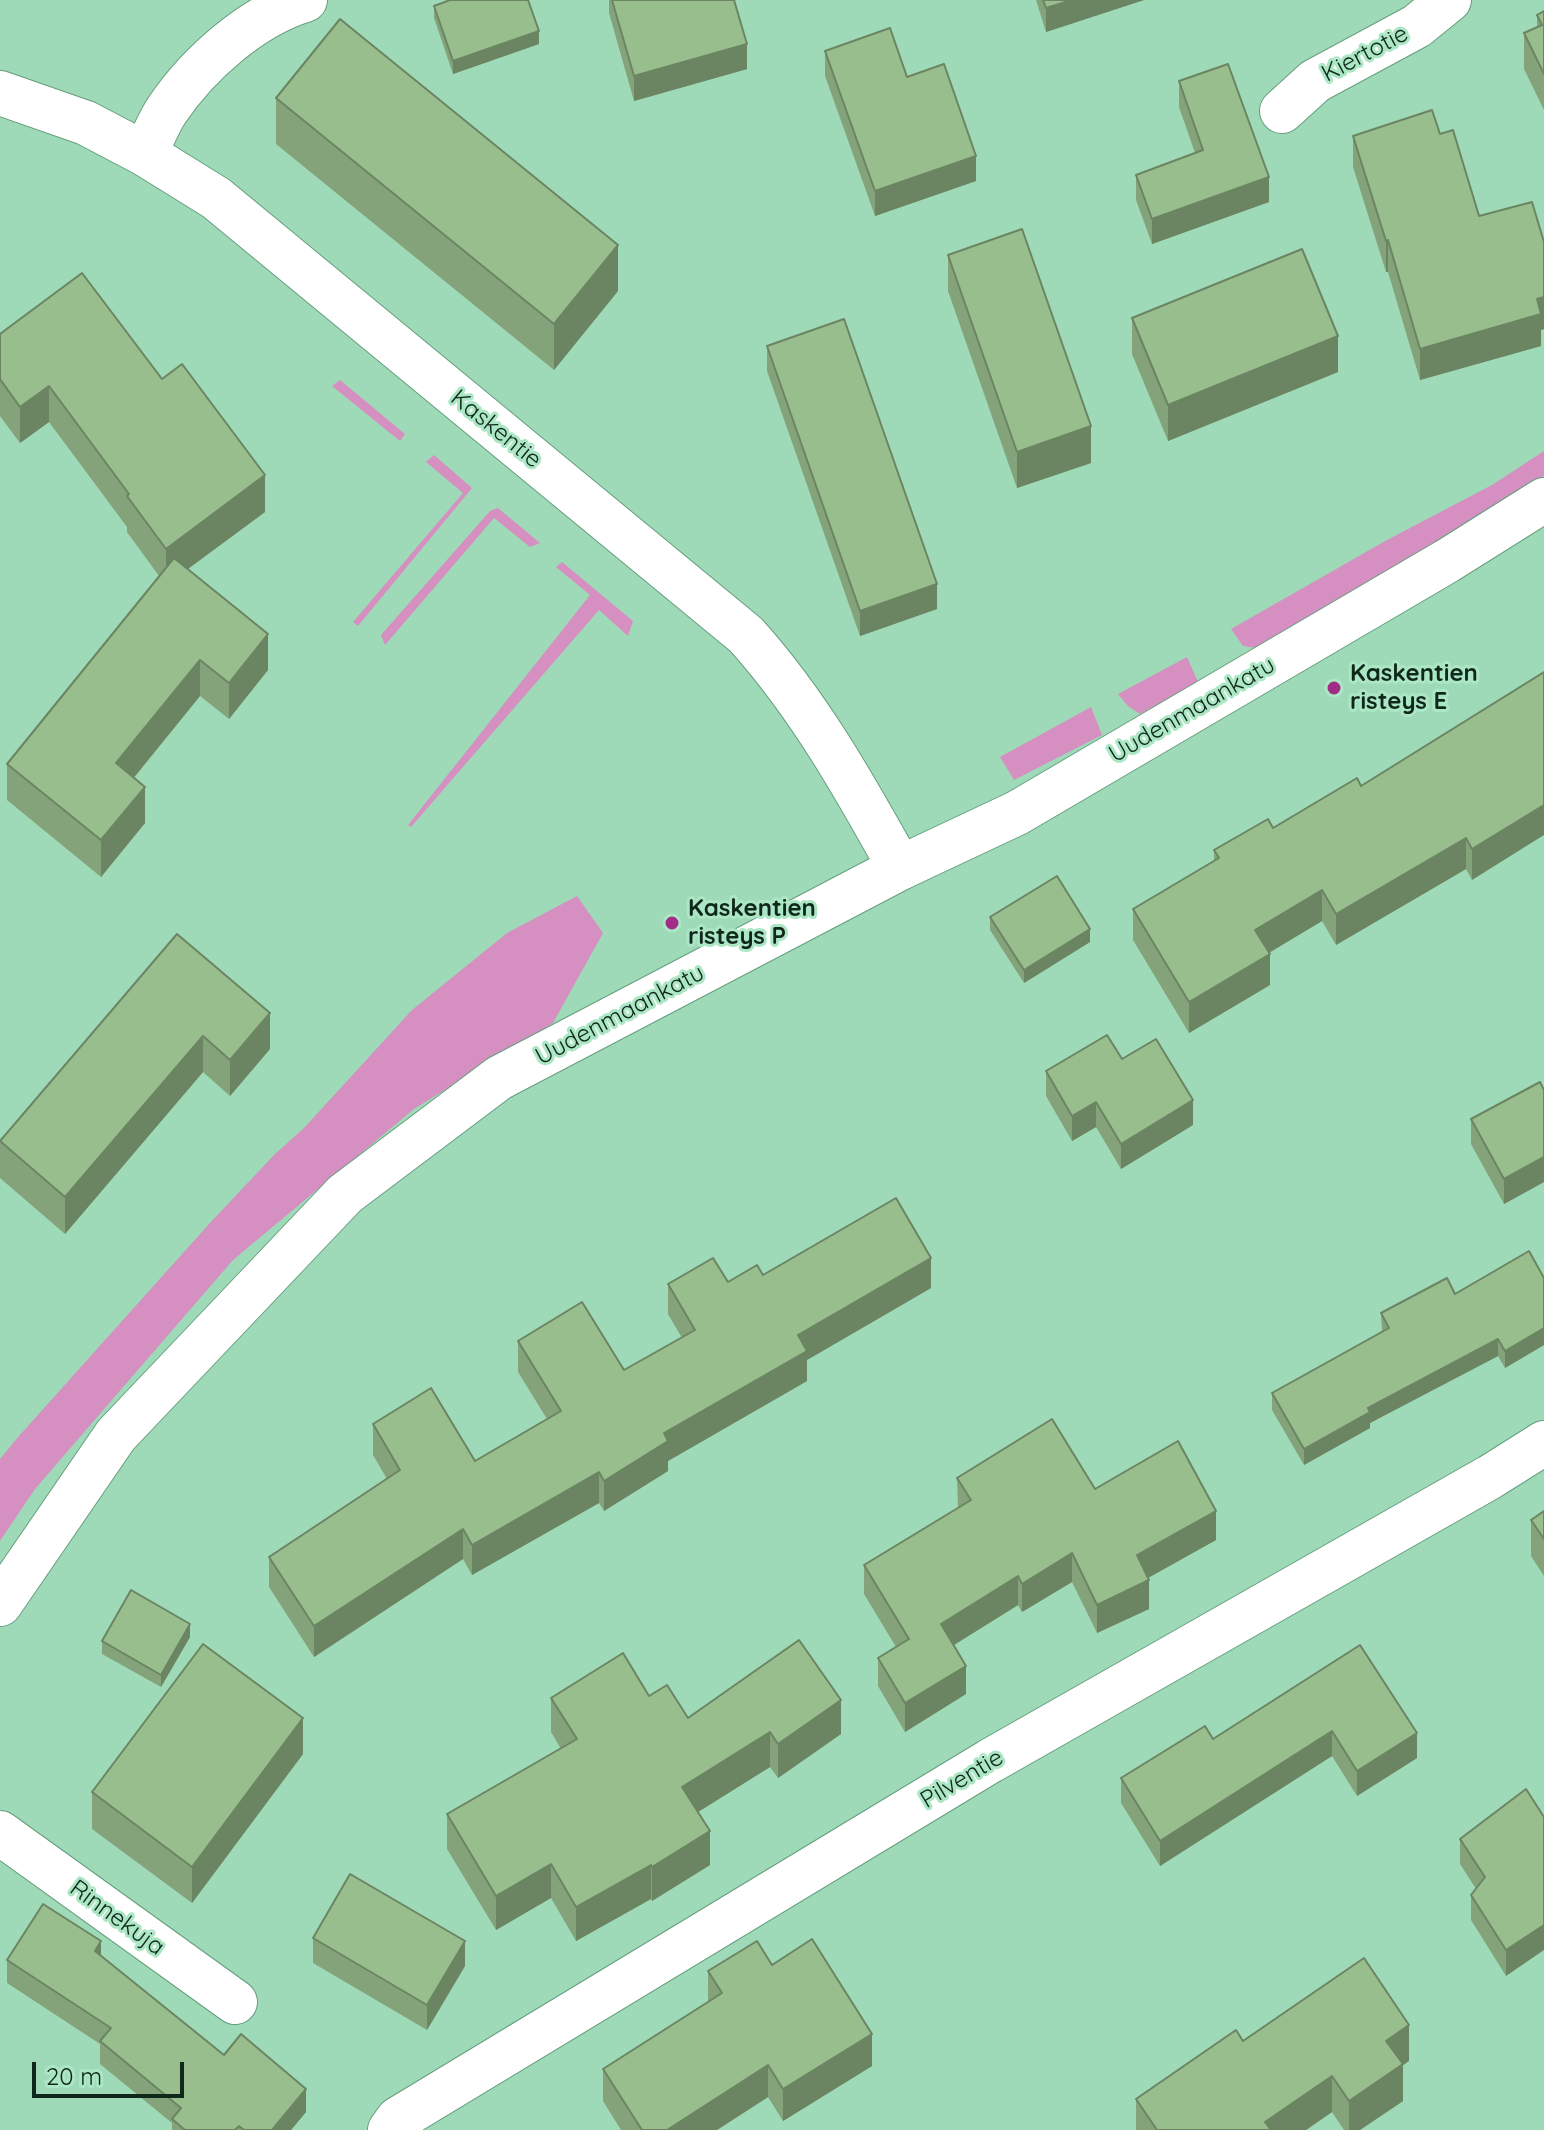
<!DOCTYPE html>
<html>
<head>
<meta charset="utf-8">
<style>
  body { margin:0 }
  #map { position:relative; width:1544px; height:2130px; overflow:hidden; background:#9fdab8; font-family:Quicksand,sans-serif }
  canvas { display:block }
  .scale { position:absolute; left:32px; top:2062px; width:152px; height:36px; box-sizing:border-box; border:4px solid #10281b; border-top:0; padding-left:10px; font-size:24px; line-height:28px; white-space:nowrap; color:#10281b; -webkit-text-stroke:6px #ace7c5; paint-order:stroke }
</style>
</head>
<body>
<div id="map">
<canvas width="1544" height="2130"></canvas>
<div class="scale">20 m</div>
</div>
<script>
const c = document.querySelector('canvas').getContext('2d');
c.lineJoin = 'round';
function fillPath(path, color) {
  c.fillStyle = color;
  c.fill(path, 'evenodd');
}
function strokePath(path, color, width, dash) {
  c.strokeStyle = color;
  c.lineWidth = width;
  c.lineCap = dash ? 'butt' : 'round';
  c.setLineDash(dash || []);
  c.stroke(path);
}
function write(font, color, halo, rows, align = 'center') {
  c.font = font + ' Quicksand,sans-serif';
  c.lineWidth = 6;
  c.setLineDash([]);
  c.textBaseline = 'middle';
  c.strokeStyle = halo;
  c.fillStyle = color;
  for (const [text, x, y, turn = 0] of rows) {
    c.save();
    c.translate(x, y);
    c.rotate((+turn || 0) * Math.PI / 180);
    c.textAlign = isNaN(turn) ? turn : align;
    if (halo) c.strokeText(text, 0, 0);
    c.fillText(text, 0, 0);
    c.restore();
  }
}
fillPath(new Path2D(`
  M340 380 405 434 400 441 332 386Z
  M1544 451V476L1436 544 1256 648 1243 646 1231 629 1387 540 1492 485Z
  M434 455 472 488 358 626 353 622 463 493 426 462Z
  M498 508 540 543 530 547 494 518 385 645 381 635 490 511Z
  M562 562 633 621 628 636 599 610 411 827 408 825 590 595 556 567Z
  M1187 657 1198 682 1140 714 1128 706 1118 694Z
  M1091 707 1102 735 1014 780 1000 757Z
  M577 896 603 933 553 1023 414 1109 233 1260 35 1489 0 1541V1459L19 1436 209 1224 274 1155 304 1128 412 1010 507 933Z`), '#d58fc0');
const minor = new Path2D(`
  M1282 111 1315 81 1417 26 1449 0
  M145 154C152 140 158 123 167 110 198 64 252 16 305 0
  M0 1833 235 2002
  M390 2130 398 2119 990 1761 1490 1477 1544 1443`);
const tertiary = new Path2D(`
  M0 93 86 123 145 154 216 198 746 635C809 705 855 787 900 868`);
const secondary = new Path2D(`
  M0 1604 116 1435 345 1194 499 1078 900 868 1017 813 1447 561 1544 500`);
strokePath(minor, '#659e7e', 46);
strokePath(tertiary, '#659e7e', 46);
strokePath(secondary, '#659e7e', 46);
strokePath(minor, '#fff', 44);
strokePath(tertiary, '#fff', 44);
strokePath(secondary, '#fff', 44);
fillPath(new Path2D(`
  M609 0H734L747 69 634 101 609 13Z
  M1036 0H1144L1046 32Z
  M434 6 539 44 453 74 434 18Z
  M1544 11V110L1524 69V33L1537 27V15Z
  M825 51 907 77 976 181 875 216 825 76Z
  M1179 81 1269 202 1152 244 1136 200V175L1195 153 1179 107Z
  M276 98 618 291 554 370 276 144Z
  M1440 134 1479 216 1544 242V329L1541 330V346L1420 380 1388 272H1386L1353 167V136Z
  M948 255 1091 463 1017 488 948 291Z
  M1132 318 1338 372 1168 441 1132 354Z
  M0 334 162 379 265 512 188 569 268 670 229 719 200 696 134 778 145 823 101 877 7 800V764L159 576 127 532V527L49 422 20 443 0 416Z
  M767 346 937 609 860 636 767 371Z
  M1544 672 1472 880 1466 869 1336 945 1322 921 1269 953 1270 985 1189 1033 1133 940V909L1214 861V850L1273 828 1361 786Z
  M990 917 1090 942 1024 983 990 930Z
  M177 934 270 1049 230 1096 203 1072 65 1234 0 1178V1141Z
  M1122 1059 1193 1125 1121 1169 1096 1127 1072 1141 1046 1096V1071Z
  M1544 1090V1182L1504 1204 1471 1144V1119Z
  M763 1275 931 1288 807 1360V1381L668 1461V1471L604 1511 599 1503 472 1575 463 1559 314 1657 269 1587V1557L387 1479 373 1455V1424L475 1461 547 1419 518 1372V1341L624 1370 682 1338 668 1314V1284L728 1282Z
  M1544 1278V1345L1505 1368 1498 1356 1370 1423V1428L1304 1465 1272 1410V1393L1382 1331 1381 1313 1455 1294Z
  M957 1478 1095 1489 1216 1540 1148 1578 1149 1609 1097 1633 1072 1582 1022 1612 1018 1605 954 1645 966 1694 905 1732 878 1686V1658L896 1647 864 1594V1565L958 1508Z
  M1544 1511V1576L1531 1556V1520Z
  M190 1637 161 1687 102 1654V1641Z
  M1360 1645 1417 1758 1357 1796 1332 1756 1160 1866 1121 1803V1778L1213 1739Z
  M649 1696 688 1718 841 1734 778 1778 770 1767 698 1812 710 1865 652 1901 651 1899 576 1941 551 1898 496 1930 447 1849V1814L561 1749 551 1732V1698Z
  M303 1754 192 1903 92 1829V1792Z
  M1526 1789 1506 1976 1471 1920V1895L1476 1889 1460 1864V1839Z
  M313 1938 465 1966 427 2030 313 1963Z
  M101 1956 224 2055 306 2112 291 2130H172V2123L100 2064V2044L7 1983V1960Z
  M772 1965 872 2066 783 2121 768 2097 717 2130H621L603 2101V2069L708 2002V1971Z
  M1243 2041 1409 2061 1403 2065V2101L1360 2130H1344L1332 2112 1306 2130H1136V2099Z`), '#84a37a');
fillPath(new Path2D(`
  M1072 0H1144L1046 32V8Z
  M539 31V44L453 74V61Z
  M747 44V69L634 101V76Z
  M976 156V181L875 216V191Z
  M1269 177V202L1152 244V219Z
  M1388 240V272H1386V241Z
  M618 245V291L554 370V324Z
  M1544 297V329L1541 330V346L1420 380V349Z
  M1338 336V372L1168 441V405Z
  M49 386V422L20 443V407Z
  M1091 426V463L1017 488V452Z
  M265 475V512L166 585V549Z
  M937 584V609L860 636V611Z
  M268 634V670L229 719V683Z
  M200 660V696L116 799V763Z
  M145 787V823L101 877V840Z
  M1544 805V835L1472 880V849Z
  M1466 838V869L1336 945V914Z
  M1322 890V921L1255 961V930Z
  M1090 929V942L1024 983V970Z
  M1270 954V985L1189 1033V1002Z
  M270 1013V1049L230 1096V1060Z
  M203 1036V1072L65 1234V1197Z
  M1193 1100V1125L1121 1169V1144Z
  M1096 1102V1127L1072 1141V1116Z
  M1544 1157V1182L1504 1204V1179Z
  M931 1258V1288L807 1360V1381L668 1461V1471L604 1511V1481L664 1433 798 1335Z
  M1544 1328V1345L1505 1368V1351Z
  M1498 1339V1356L1370 1423V1428L1304 1465V1449L1368 1408Z
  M599 1472V1503L472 1575V1545Z
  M1216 1511V1540L1137 1584V1555Z
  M463 1529V1559L314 1657V1626Z
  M1072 1553V1582L1022 1612V1584Z
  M1018 1576V1605L941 1653V1624Z
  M1149 1580V1609L1097 1633V1605Z
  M190 1624V1637L161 1687V1675Z
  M966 1666V1694L905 1732V1703Z
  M841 1700V1734L778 1778V1744Z
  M303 1718V1754L192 1903V1867Z
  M1332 1731V1756L1160 1866V1841Z
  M770 1732V1767L682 1822V1787Z
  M1417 1733V1758L1357 1796V1771Z
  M710 1831V1865L652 1901V1867Z
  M551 1864V1898L496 1930V1896Z
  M651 1865V1899L576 1941V1907Z
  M1544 1925V1950L1506 1976V1950Z
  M101 1941V1964L95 1951Z
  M465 1941V1966L427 2030V2005Z
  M1409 2025V2061L1403 2065V2101L1360 2130H1349V2101L1386 2041Z
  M872 2034V2066L783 2121V2089Z
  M768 2065V2097L717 2130H667Z
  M1332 2076V2112L1306 2130H1265V2122Z
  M306 2089V2112L291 2130H272Z`), '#6b8563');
const building = new Path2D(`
  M450 0H528L539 31 453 61 434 6Z
  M612 0H734L747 44 634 76Z
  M1043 0H1072L1046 8Z
  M1544 11V74L1524 33 1542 25 1537 15Z
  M340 19 618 245 554 324 276 98Z
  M890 28 907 77 944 64 976 156 875 191 825 51Z
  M1228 64 1269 177 1152 219 1136 175 1203 150 1179 81Z
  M1432 110 1440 134 1453 130 1479 216 1532 202 1544 242V297L1537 299 1541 314 1420 349 1388 240 1386 241 1353 136Z
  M1022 229 1091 426 1017 452 948 255Z
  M1302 249 1338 336 1168 405 1132 318Z
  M82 273 162 379 182 364 265 475 166 549 127 496 129 494 49 386 20 407 0 379V334Z
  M844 319 937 584 860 611 767 346Z
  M174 558 268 634 229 683 200 660 116 763 145 787 101 840 7 764Z
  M1544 672V805L1472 849 1466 838 1336 914 1322 890 1255 930 1270 954 1189 1002 1133 909 1219 858 1214 850 1268 819 1273 828 1357 778 1361 786Z
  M1057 876 1090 929 1024 970 990 917Z
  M177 934 270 1013 230 1060 203 1036 65 1197 0 1141Z
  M1107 1035 1122 1059 1156 1039 1193 1100 1121 1144 1096 1102 1072 1116 1046 1071Z
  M1540 1082 1544 1090V1157L1504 1179 1471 1119Z
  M896 1198 931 1258 798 1335 807 1351 664 1433 668 1441 604 1481 599 1472 472 1545 463 1529 314 1626 269 1557 400 1470 373 1424 431 1388 475 1461 561 1411 518 1341 582 1302 624 1370 695 1330 668 1284 713 1258 728 1282 757 1265 763 1275Z
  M1529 1251 1544 1278V1328L1505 1351 1498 1339 1368 1408 1370 1412 1304 1449 1272 1393 1389 1328 1381 1313 1447 1278 1455 1294Z
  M1052 1419 1095 1489 1178 1441 1216 1511 1137 1555 1149 1580 1097 1605 1072 1553 1022 1584 1018 1576 941 1624 966 1666 905 1703 878 1658 909 1639 864 1565 971 1500 957 1478Z
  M1544 1511V1539L1531 1520Z
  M131 1590 190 1624 161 1675 102 1641Z
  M799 1640 841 1700 778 1744 770 1732 682 1787 710 1831 652 1867 651 1865 576 1907 551 1864 496 1896 447 1814 577 1739 551 1698 623 1653 649 1696 667 1685 688 1718Z
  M203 1644 303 1718 192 1867 92 1792Z
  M1360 1645 1417 1733 1357 1771 1332 1731 1160 1841 1121 1778 1205 1726 1213 1739Z
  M1526 1789 1544 1817V1925L1506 1950 1471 1895 1485 1877 1460 1839Z
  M350 1874 465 1941 427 2005 313 1938Z
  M43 1904 101 1941 95 1951 224 2055 241 2034 306 2089 272 2130H244L239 2126 235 2130H185L172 2119 181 2108 100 2041 111 2028 7 1960Z
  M812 1939 872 2034 783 2089 768 2065 667 2130H642L603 2069 722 1993 708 1971 757 1941 772 1965Z
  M1364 1958 1409 2025 1386 2041 1403 2064 1349 2101 1332 2076 1265 2122 1271 2130H1157L1136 2099 1236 2030 1243 2041Z`);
fillPath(building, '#99be8e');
strokePath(building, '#6b8563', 2);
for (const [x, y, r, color] of [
  [1334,688,8,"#a22d87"],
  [672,923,8,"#a22d87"]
]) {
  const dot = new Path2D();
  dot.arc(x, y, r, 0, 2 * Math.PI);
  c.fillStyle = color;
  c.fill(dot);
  strokePath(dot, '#ace7c5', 3);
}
write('24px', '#10281b', '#ace7c5', [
  ["Kiertotie",1365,54,-28],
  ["Kaskentie",496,429,39],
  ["Uudenmaankatu",1192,710,-30],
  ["Uudenmaankatu",620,1015,-28],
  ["Pilventie",962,1779,-31],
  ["Rinnekuja",117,1918,36]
]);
write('bold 24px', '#10281b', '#ace7c5', [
  ["Kaskentien",1350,674],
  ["risteys E",1350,702],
  ["Kaskentien",688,909],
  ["risteys P",688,937]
], 'left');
</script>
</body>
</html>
